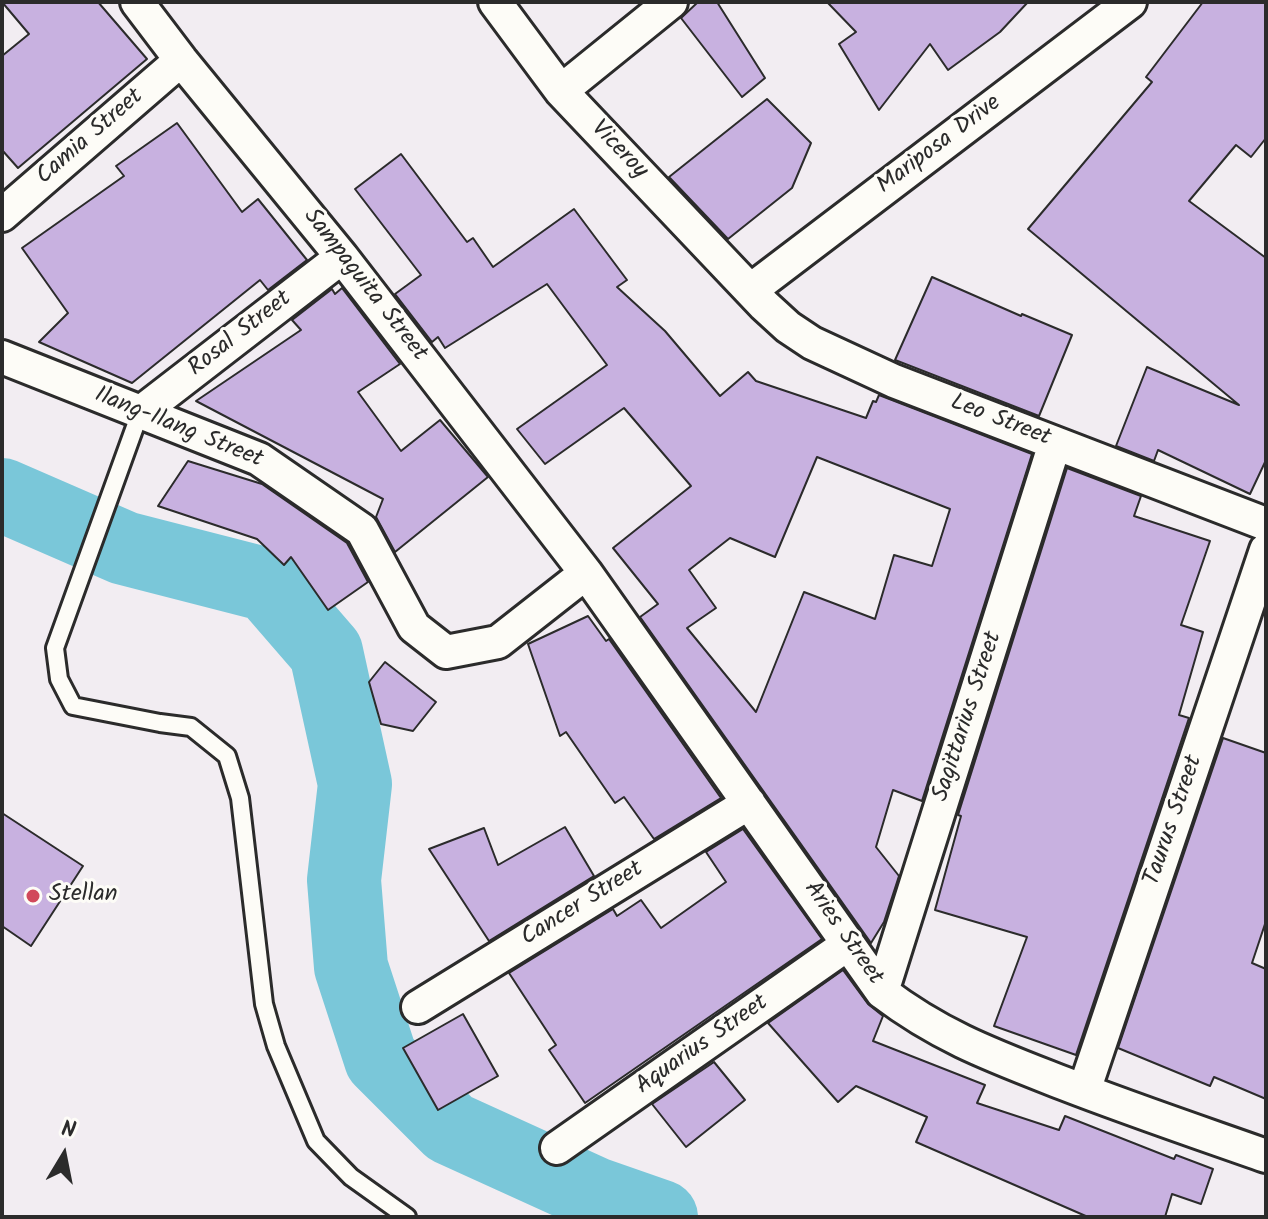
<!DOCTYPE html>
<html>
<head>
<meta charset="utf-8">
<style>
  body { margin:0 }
  #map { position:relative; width:1268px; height:1219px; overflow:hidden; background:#f2edf2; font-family:Kalam,sans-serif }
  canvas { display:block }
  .frame { position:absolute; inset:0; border:4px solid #2b2b2b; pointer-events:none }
  .north { position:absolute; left:24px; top:1115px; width:80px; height:80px; -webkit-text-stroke:6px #fdfcf7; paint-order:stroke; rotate:10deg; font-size:22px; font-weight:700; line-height:32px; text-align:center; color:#2b2b2b }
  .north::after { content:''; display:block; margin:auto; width:28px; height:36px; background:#2b2b2b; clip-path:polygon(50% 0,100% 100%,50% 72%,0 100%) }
</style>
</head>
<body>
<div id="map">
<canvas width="1268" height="1219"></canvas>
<div class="frame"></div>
<div class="north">N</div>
</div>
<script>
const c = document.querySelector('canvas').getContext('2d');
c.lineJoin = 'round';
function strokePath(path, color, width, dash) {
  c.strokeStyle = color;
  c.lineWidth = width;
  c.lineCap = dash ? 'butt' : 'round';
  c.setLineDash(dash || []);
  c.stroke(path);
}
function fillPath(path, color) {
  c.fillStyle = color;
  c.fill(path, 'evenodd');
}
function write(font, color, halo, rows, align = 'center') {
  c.font = font + ' Kalam,sans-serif';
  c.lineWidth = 6;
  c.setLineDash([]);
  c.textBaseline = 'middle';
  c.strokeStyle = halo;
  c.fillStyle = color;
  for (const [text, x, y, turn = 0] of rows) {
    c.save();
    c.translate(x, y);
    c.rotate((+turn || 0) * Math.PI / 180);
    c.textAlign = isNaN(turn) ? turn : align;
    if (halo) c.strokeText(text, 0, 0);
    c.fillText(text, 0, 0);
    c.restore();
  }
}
strokePath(new Path2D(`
  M2 495 124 548 268 585 326 652 355 784 344 880 351 967 381 1059 450 1128 595 1194 661 1217`), '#7ac7d9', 74);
const building = new Path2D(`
  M2 2H98L147 59 18 168 2 150V56L29 34Z
  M698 2H717L765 78 742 97 681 18Z
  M827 2H1028L1000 32 948 70 930 44 879 110 839 44 856 32Z
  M1203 2H1266V138L1251 157 1236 145 1189 201 1266 258V460L1250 494 1158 450 1154 461 1116 446 1147 367 1239 405 1028 229 1152 82 1146 77Z
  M767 99 811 143 792 188 728 239 669 177Z
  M177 123 242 212 258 199 307 260 268 290 260 280 132 383 39 342 68 313 22 248 124 176 116 166Z
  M401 154 467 242 473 238 493 267 574 209 627 280 617 287 665 331 720 396 748 372 756 381 866 418 873 401 876 402 879 395 1032 454 922 801 893 790 876 847 899 876 884 922 871 943 640 617 658 604 613 548 691 486 624 408 545 464 517 429 607 365 547 284 445 348 438 337 432 342 395 294 421 275 355 189ZM817 457 950 509 932 566 894 555 875 619 804 592 756 712 687 628 716 608 689 570 730 538 775 557Z
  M932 277 1021 316 1022 314 1072 335 1039 416 895 360Z
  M342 288 400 364 358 392 401 451 440 420 488 477 395 552 376 517 383 499 196 401 301 330 292 320 332 289 335 294Z
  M188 461 262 484 347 543 368 582 328 610 291 557 284 565 257 539 158 506Z
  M1067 468 1141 496 1134 516 1210 541 1181 625 1203 632 1179 715 1189 718 1076 1055 994 1026 1027 937 935 910 961 816 958 815Z
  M588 616 606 641 609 639 721 798 654 839 624 797 615 803 566 732 560 736 528 644Z
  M385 662 436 702 413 731 381 724 369 682Z
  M1223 738 1266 753V921L1252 963 1266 969V1099L1214 1077 1210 1086 1118 1048Z
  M2 813 83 866 31 946 2 926Z
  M565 827 594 876 489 941 429 849 484 828 498 865Z
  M743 829 822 939 585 1103 549 1050 556 1045 509 973 613 909 617 916 641 900 661 928 726 882 706 852Z
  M843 970 868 1004 883 1016 873 1041 985 1085 977 1103 1059 1130 1065 1116 1174 1159 1176 1155 1213 1169 1201 1204 1172 1194 1165 1217H1088L916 1142 927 1117 856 1086 838 1102 768 1023Z
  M463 1014 498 1076 438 1110 403 1048Z
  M714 1062 745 1100 686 1147 652 1104Z`);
fillPath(building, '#c8b1e0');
strokePath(building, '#2b2b2b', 2);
const lane = new Path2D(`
  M140 413 55 648 59 679 73 706 160 723 191 727 227 756 240 798 264 1004 276 1046 316 1141 351 1177 407 1217`);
const street = new Path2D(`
  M137 2 181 60 342 257 586 573 882 992C941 1037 994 1056 1063 1083 1130 1109 1198 1132 1266 1156
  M495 2 561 91 764 305 788 327 812 343 894 381 1266 524
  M561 91 671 2
  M2 215 181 60
  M751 290 1130 2
  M2 357 259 459 362 530 414 627 446 652 498 642 586 573
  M140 413 342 257
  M882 992 1055 443
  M418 1007 749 803
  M1084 1091 1266 550
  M557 1148 848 944`);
strokePath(lane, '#2b2b2b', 22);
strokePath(street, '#2b2b2b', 38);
strokePath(lane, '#fdfcf7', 16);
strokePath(street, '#fdfcf7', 32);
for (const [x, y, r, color] of [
  [33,896,8,"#d1495b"]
]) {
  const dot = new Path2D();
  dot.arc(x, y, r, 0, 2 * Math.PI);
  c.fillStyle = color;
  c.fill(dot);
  strokePath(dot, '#fdfcf7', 3);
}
write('24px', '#2b2b2b', '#fdfcf7', [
  ["Camia Street",91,138,-41],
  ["Mariposa Drive",940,146,-37],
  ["Viceroy",618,151,46],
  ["Sampaguita Street",364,286,52],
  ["Rosal Street",241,335,-38],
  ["Leo Street",1000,422,21],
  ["Ilang-Ilang Street",178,429,22],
  ["Sagittarius Street",969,717,-72],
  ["Taurus Street",1175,821,-71],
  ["Cancer Street",583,905,-32],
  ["Aries Street",842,934,55],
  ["Aquarius Street",703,1046,-35]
]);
write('24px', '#2b2b2b', '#fdfcf7', [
  ["Stellan",49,896]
], 'left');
</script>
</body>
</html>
